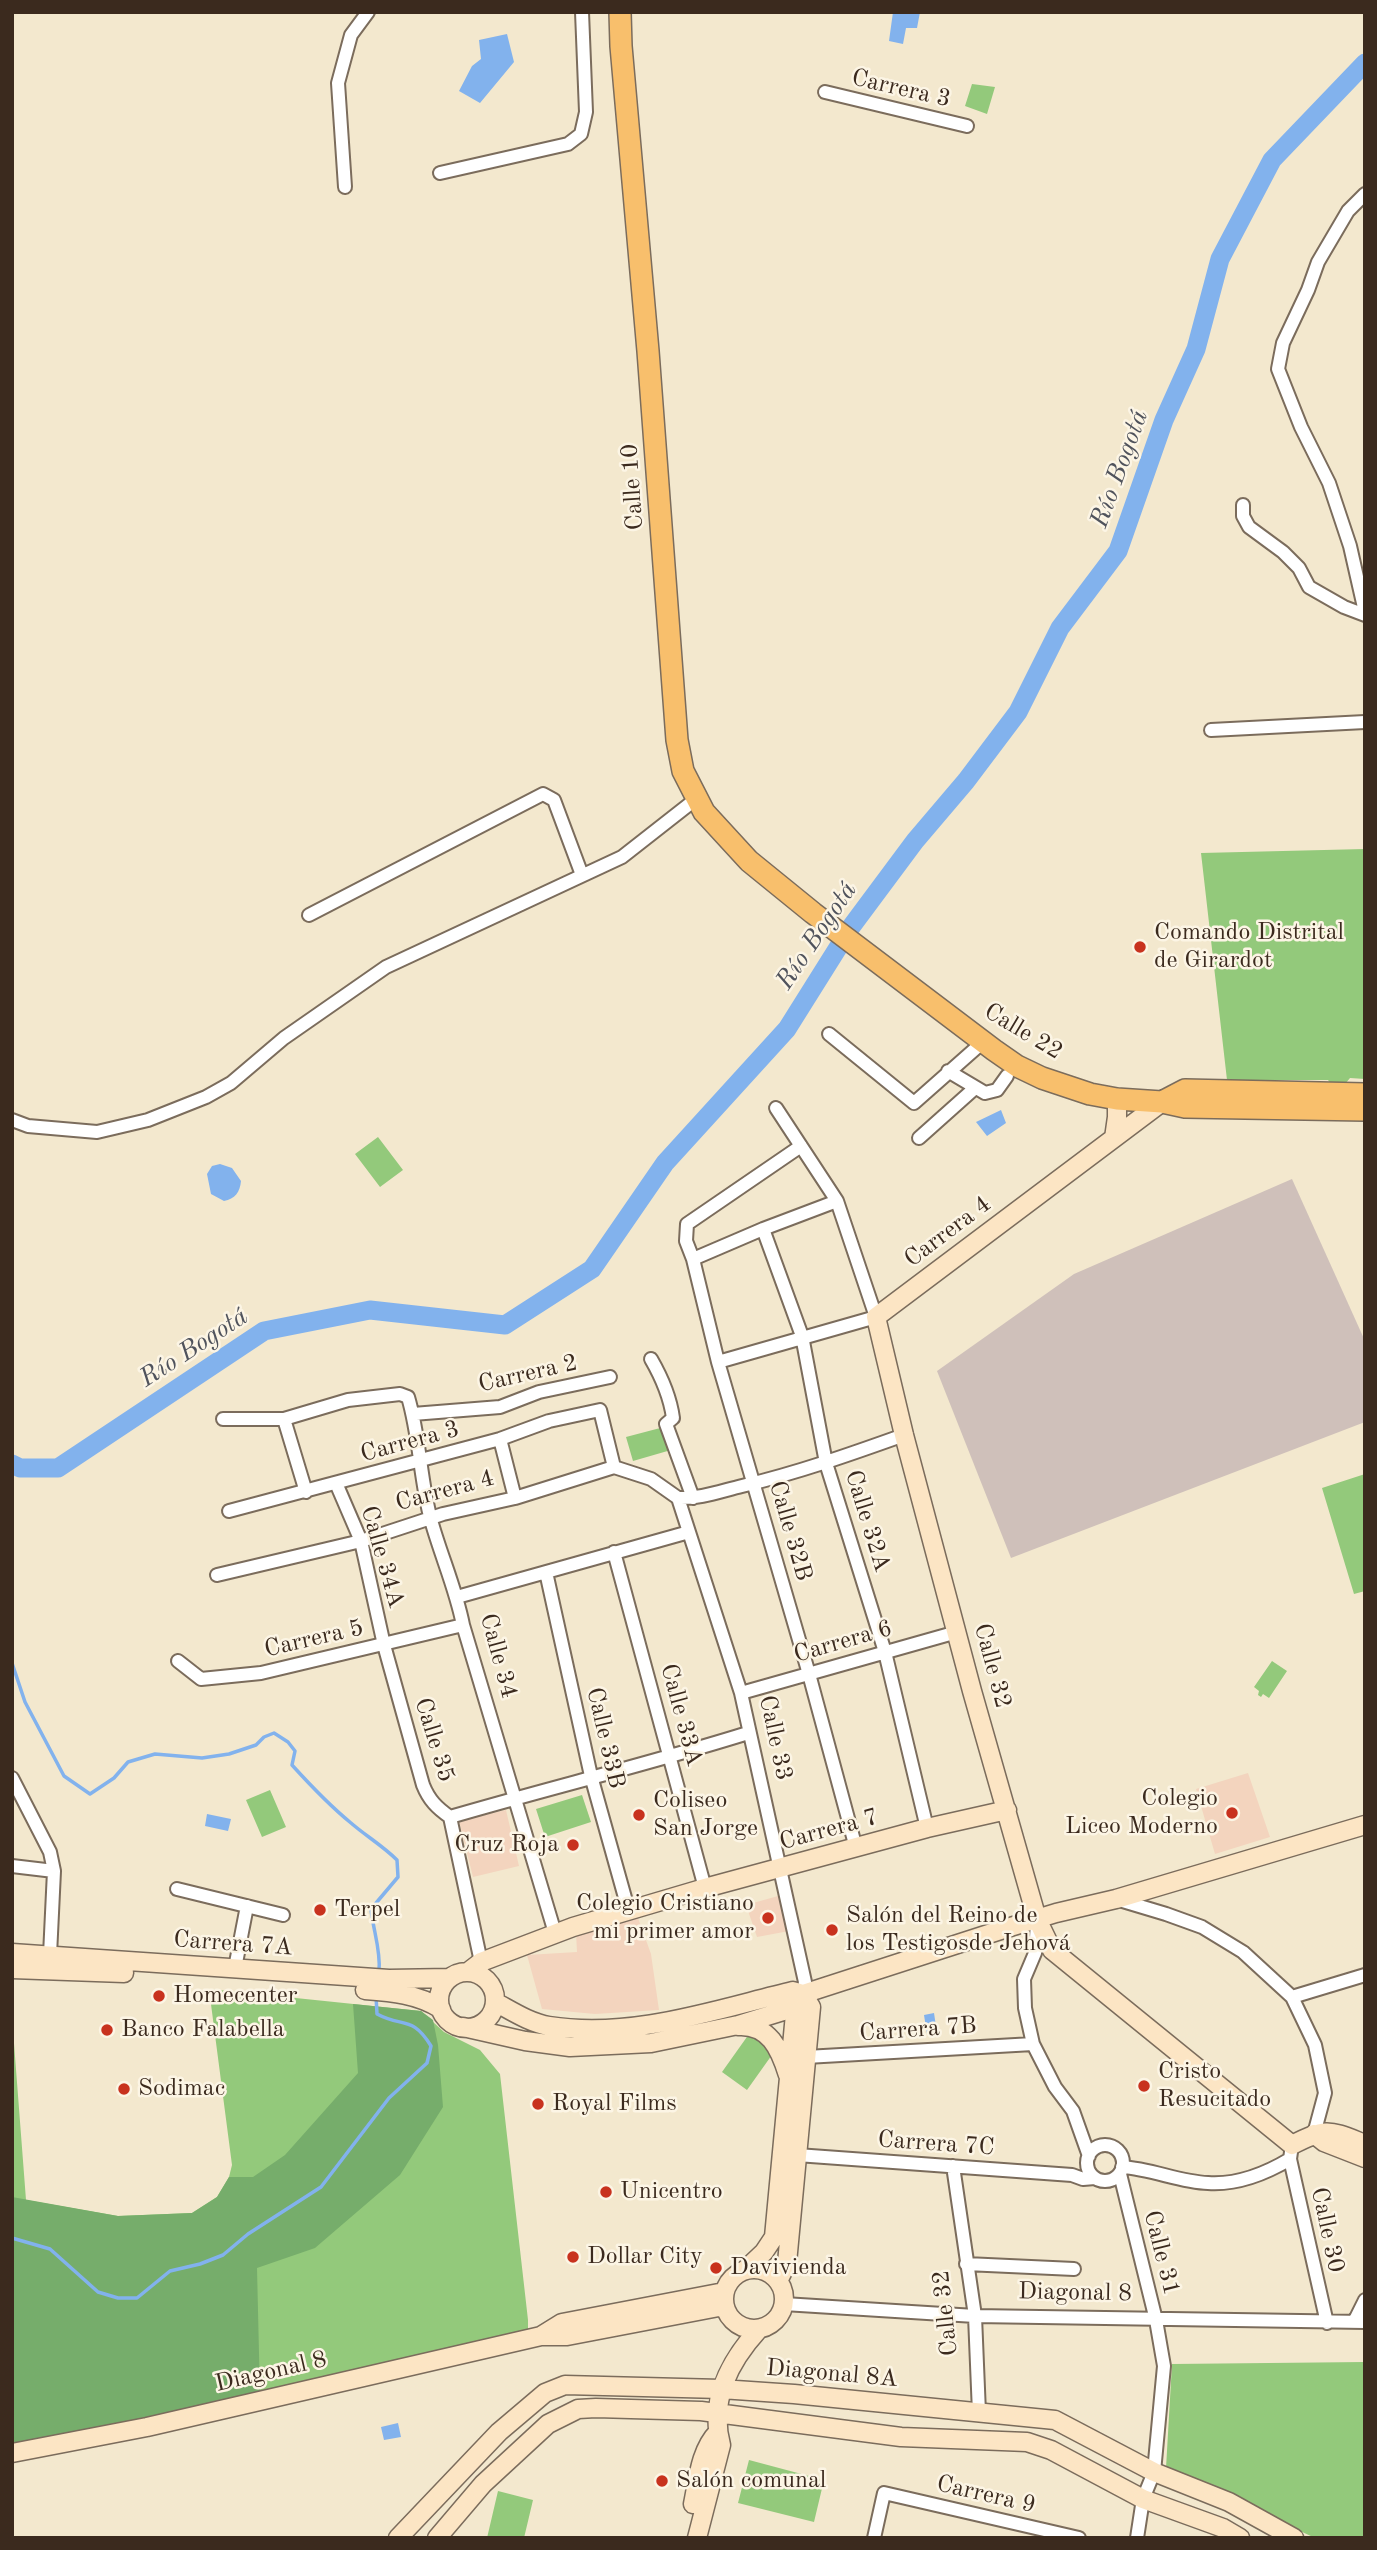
<!DOCTYPE html>
<html>
<head>
<meta charset="utf-8">
<style>
  body { margin:0 }
  #map { position:relative; width:1377px; height:2550px; overflow:hidden; background:#f3e8ce; font-family:"Old Standard TT",serif }
  canvas { display:block }
  .frame { position:absolute; inset:0; border:14px solid #3b2a1e; pointer-events:none }
</style>
</head>
<body>
<div id="map">
<canvas width="1377" height="2550"></canvas>
<div class="frame"></div>
</div>
<script>
const c = document.querySelector('canvas').getContext('2d');
c.lineJoin = 'round';
function fillPath(path, color) {
  c.fillStyle = color;
  c.fill(path, 'evenodd');
}
function strokePath(path, color, width, dash) {
  c.strokeStyle = color;
  c.lineWidth = width;
  c.lineCap = dash ? 'butt' : 'round';
  c.setLineDash(dash || []);
  c.stroke(path);
}
function write(font, color, halo, rows, align = 'center') {
  c.font = font + ' "Old Standard TT",serif';
  c.lineWidth = 5;
  c.setLineDash([]);
  c.textBaseline = 'middle';
  c.strokeStyle = halo;
  c.fillStyle = color;
  for (const [text, x, y, turn = 0] of rows) {
    c.save();
    c.translate(x, y);
    c.rotate((+turn || 0) * Math.PI / 180);
    c.textAlign = isNaN(turn) ? turn : align;
    if (halo) c.strokeText(text, 0, 0);
    c.fillText(text, 0, 0);
    c.restore();
  }
}
fillPath(new Path2D(`
  M1248 1773 1270 1837 1215 1854 1196 1789Z
  M506 1810 519 1866 473 1877 459 1821Z
  M778 1896 789 1931 757 1937 746 1905Z
  M638 1918 651 1954 659 2010 595 2014 542 2009 527 1955 577 1952 576 1933Z`), '#f3d4be');
fillPath(new Path2D(`
  M1292 1179 1365 1341V1422L1011 1558 937 1371 1074 1274Z`), '#cfc0ba');
fillPath(new Path2D(`
  M972 84 995 87 987 114 965 106Z
  M1365 849V1079L1350 1078 1345 1084 1332 1085 1328 1080H1227L1201 853Z
  M378 1137 403 1170 380 1187 355 1154Z
  M664 1427 671 1450 633 1461 626 1437Z
  M1365 1474V1591L1354 1594 1322 1488Z
  M1272 1661 1287 1671 1269 1698 1263 1694 1261 1697 1258 1695 1259 1691 1254 1687Z
  M270 1790 286 1827 262 1837 246 1800Z
  M582 1795 591 1822 545 1837 536 1809Z
  M209 1989 421 2011 444 2032 480 2050 500 2074 528 2320V2342L12 2453V2017L26 2200 118 2216 192 2213 217 2197 229 2177 232 2165Z
  M749 2034 774 2052 747 2090 722 2072Z
  M1365 2362V2538H1315L1166 2468 1172 2364Z
  M749 2460 824 2480 814 2522 738 2503Z
  M498 2491 533 2500 524 2538H487Z`), '#93c97b');
fillPath(new Path2D(`
  M353 2004 421 2011 433 2020 438 2045 443 2107 400 2175 315 2248 257 2268 260 2396 12 2451V2197L118 2216 192 2213 217 2197 229 2177H253L285 2155 358 2073Z`), '#76ad6b');
fillPath(new Path2D(`
  M893 12H920L917 28H906L903 44 889 41Z
  M507 34 514 62 480 103 459 91 472 66 481 59 479 40Z
  M1001 1110 1006 1123 987 1136 976 1122Z
  M220 1164 232 1168 241 1181C240 1192 235 1199 224 1201L211 1194 207 1174 212 1166Z
  M207 1814 231 1819 228 1831 205 1826Z
  M934 2013 937 2033 927 2034 924 2015Z
  M398 2423 401 2437 384 2440 381 2427Z`), '#82b2ed');
strokePath(new Path2D(`
  M12 1663 25 1702 64 1776 90 1794 114 1778 128 1762 155 1754 202 1758 229 1754 256 1745 264 1737 274 1733 288 1742 295 1751 292 1765C311 1786 329 1805 351 1823 366 1836 383 1846 397 1860L398 1877 371 1909C373 1930 381 1950 379 1971
  M12 2238 50 2249 98 2292 118 2298H137L170 2271 200 2264 223 2255 248 2234 321 2187 389 2098 427 2063 431 2046C412 2015 403 2028 377 2014L376 1996`), '#82b2ed', 3.5);
strokePath(new Path2D(`
  M12 1464 20 1468H58L264 1331 370 1310 505 1325 592 1269 665 1163 787 1029 851 927 915 841 966 781 1018 712 1060 628 1118 551 1164 420 1196 349 1220 259 1272 160 1365 63`), '#82b2ed', 19);
const street = new Path2D(`
  M825 92 967 126
  M440 173 568 144 581 134 586 112 582 12
  M345 187 338 83 351 35 368 12
  M1365 194 1348 211 1318 262 1308 290 1283 343 1278 369 1301 427 1329 483 1350 546 1365 612
  M1243 505V516L1249 527 1283 552 1299 568 1309 587 1344 607 1365 615
  M1211 730 1365 722
  M309 915 543 794 554 800 582 875
  M829 1034 914 1103 983 1042
  M948 1071 985 1093 997 1090 1007 1076
  M12 1120 28 1126 97 1132 148 1120 206 1097 231 1083 284 1038 386 967 622 857 696 799
  M919 1138 975 1088
  M801 1146 687 1224 686 1241 693 1259 718 1362 809 1674 856 1848
  M763 1229 802 1336 826 1463 885 1652 927 1828
  M693 1259 763 1229 837 1201
  M651 1359C662 1378 670 1396 673 1418L666 1424 693 1498
  M718 1362 876 1317 837 1201 776 1108
  M413 1414 500 1407 539 1392 610 1377
  M223 1419H284L348 1400 400 1394 408 1397C420 1437 420 1480 431 1520 441 1556 456 1589 463 1625L555 1933
  M284 1419 306 1492
  M500 1439 515 1498
  M336 1483 361 1541 384 1645 423 1785C429 1800 437 1808 450 1817L481 1962
  M678 1498 741 1693 805 1982 803 1994
  M678 1498C700 1499 721 1491 742 1486 797 1473 851 1454 904 1435
  M229 1511 500 1439 549 1421 600 1410 614 1467
  M614 1552 705 1888
  M546 1572 591 1776 629 1912
  M217 1575 361 1541 443 1514 515 1498 614 1467 651 1479 678 1498
  M457 1597 689 1532
  M178 1661 201 1679 261 1673 463 1625
  M741 1693 957 1632
  M12 1778 50 1852 54 1871 50 1955
  M450 1817C549 1788 649 1764 748 1733
  M12 1866 54 1871
  M177 1889 283 1915
  M1116 1899 1166 1914 1202 1927 1243 1952 1292 1997 1315 2045 1325 2093 1314 2134
  M1037 1923 1035 1953 1024 1979 1025 2008 1033 2044 1055 2087 1073 2111 1089 2156
  M235 1968 247 1906
  M1292 1997 1365 1975
  M806 2057 1033 2044
  M1292 2145 1290 2159 1327 2323
  M1087 2163a18 18 0 1 1 36 0a18 18 0 1 1-36 0Z
  M797 2155 1072 2175 1083 2179 1095 2178
  M953 2166 975 2316 979 2413
  M1122 2167C1152 2169 1180 2182 1208 2183 1238 2185 1265 2174 1290 2159
  M1120 2174 1156 2320 1164 2366 1154 2472 1143 2499 1137 2538
  M966 2264 1074 2269
  M784 2304 975 2316 1365 2322
  M1354 2322 1365 2300
  M874 2538 884 2493 1079 2538`);
const secondary = new Path2D(`
  M1162 1102 876 1317 904 1435 972 1691 1037 1919 1052 1950 1292 2145C1327 2127 1329 2130 1365 2144
  M1114 1138 1117 1117V1099
  M12 1953 389 1979 450 1978
  M12 1969 124 1973
  M468 1972 481 1962 573 1927 705 1888 927 1828 1007 1810
  M439 2000a28 28 0 1 1 56 0a28 28 0 1 1-56 0Z
  M365 1990C392 1992 418 1994 441 2009
  M495 2002C512 2011 530 2023 549 2026 632 2039 714 2010 793 1991L803 1994
  M738 2026C769 2024 780 2049 788 2075
  M463 2027 525 2041 570 2047 651 2043 738 2025 790 2009 803 1994 1007 1928 1056 1913 1116 1899 1365 1825
  M1314 2134 1324 2142 1365 2158
  M724 2299a30 30 0 1 1 60 0a30 30 0 1 1-60 0Z
  M745 2270 764 2252 774 2237 795 2014 801 2000
  M778 2281 787 2263 811 2007 803 1994
  M541 2336 562 2323 724 2292
  M12 2453 147 2427 541 2336H567L724 2306
  M693 2504C698 2480 700 2450 718 2432
  M398 2538 499 2432 545 2393 565 2385 721 2389 794 2394 1055 2420 1154 2472 1229 2502 1294 2538
  M437 2538 483 2484 548 2424 578 2409 596 2408 701 2411 901 2437 1027 2442 1051 2450 1143 2499 1223 2528 1240 2538
  M697 2538 721 2445C709 2400 729 2362 759 2329`);
const primary = new Path2D(`
  M620 12 621 46 648 351 677 740 683 771 704 812 749 861 813 913 994 1050 1017 1066 1042 1078 1090 1094 1117 1099 1162 1102 1185 1107 1365 1110
  M1162 1102 1185 1090 1365 1094`);
strokePath(street, '#7b6c5c', 16);
strokePath(secondary, '#7b6c5c', 21);
strokePath(primary, '#7b6c5c', 24);
strokePath(street, '#fff', 12);
strokePath(secondary, '#fce5c4', 18);
strokePath(primary, '#f8bf6c', 21);
for (const [x, y, r, color] of [
  [1140,947,7,"#c8321e"],
  [1232,1813,7,"#c8321e"],
  [639,1815,7,"#c8321e"],
  [573,1845,7,"#c8321e"],
  [320,1910,7,"#c8321e"],
  [768,1918,7,"#c8321e"],
  [832,1930,7,"#c8321e"],
  [159,1996,7,"#c8321e"],
  [107,2030,7,"#c8321e"],
  [1144,2086,7,"#c8321e"],
  [124,2089,7,"#c8321e"],
  [538,2104,7,"#c8321e"],
  [606,2192,7,"#c8321e"],
  [573,2257,7,"#c8321e"],
  [716,2268,7,"#c8321e"],
  [662,2481,7,"#c8321e"]
]) {
  const dot = new Path2D();
  dot.arc(x, y, r, 0, 2 * Math.PI);
  c.fillStyle = color;
  c.fill(dot);
  strokePath(dot, '#fcf5e5', 2.5);
}
write('24px', '#3b2a1e', '#fcf5e5', [
  ["Carrera 3",901,89,13],
  ["Calle 10",633,487,-94],
  ["Calle 22",1023,1032,31],
  ["Carrera 4",948,1232,-37],
  ["Carrera 2",528,1374,-13],
  ["Carrera 3",410,1442,-15],
  ["Carrera 4",445,1491,-15],
  ["Calle 32A",867,1521,73],
  ["Calle 32B",790,1531,74],
  ["Calle 34A",382,1557,74],
  ["Carrera 5",314,1639,-13],
  ["Carrera 6",843,1642,-16],
  ["Calle 34",498,1656,75],
  ["Calle 32",992,1666,75],
  ["Calle 33A",681,1715,75],
  ["Calle 33B",605,1738,77],
  ["Calle 33",775,1738,78],
  ["Calle 35",434,1740,73],
  ["Carrera 7",829,1830,-15],
  ["Carrera 7A",233,1944,4],
  ["Carrera 7B",918,2030,-4],
  ["Carrera 7C",936,2144,4],
  ["Calle 30",1327,2230,78],
  ["Calle 31",1161,2253,76],
  ["Diagonal 8",1075,2293,1],
  ["Calle 32",946,2313,-96],
  ["Diagonal 8",271,2372,-13],
  ["Diagonal 8A",832,2374,5],
  ["Carrera 9",986,2495,13]
]);
write('24px', '#3b2a1e', '#fcf5e5', [
  ["Comando Distrital",1154,933],
  ["de Girardot",1154,961],
  ["Colegio",1218,1799,"right"],
  ["Liceo Moderno",1218,1827,"right"],
  ["Coliseo",653,1801],
  ["San Jorge",653,1829],
  ["Cruz Roja",559,1845,"right"],
  ["Colegio Cristiano",754,1904,"right"],
  ["mi primer amor",754,1932,"right"],
  ["Terpel",334,1910],
  ["Salón del Reino de",846,1916],
  ["los Testigosde Jehová",846,1944],
  ["Homecenter",173,1996],
  ["Banco Falabella",121,2030],
  ["Cristo",1158,2072],
  ["Resucitado",1158,2100],
  ["Sodimac",138,2089],
  ["Royal Films",552,2104],
  ["Unicentro",620,2192],
  ["Dollar City",587,2257],
  ["Davivienda",730,2268],
  ["Salón comunal",676,2481]
], 'left');
write('italic 26px', '#50535c', '#fcf5e5', [
  ["Río Bogotá",1120,469,-70],
  ["Río Bogotá",817,936,-56],
  ["Río Bogotá",194,1348,-33]
]);
</script>
</body>
</html>
